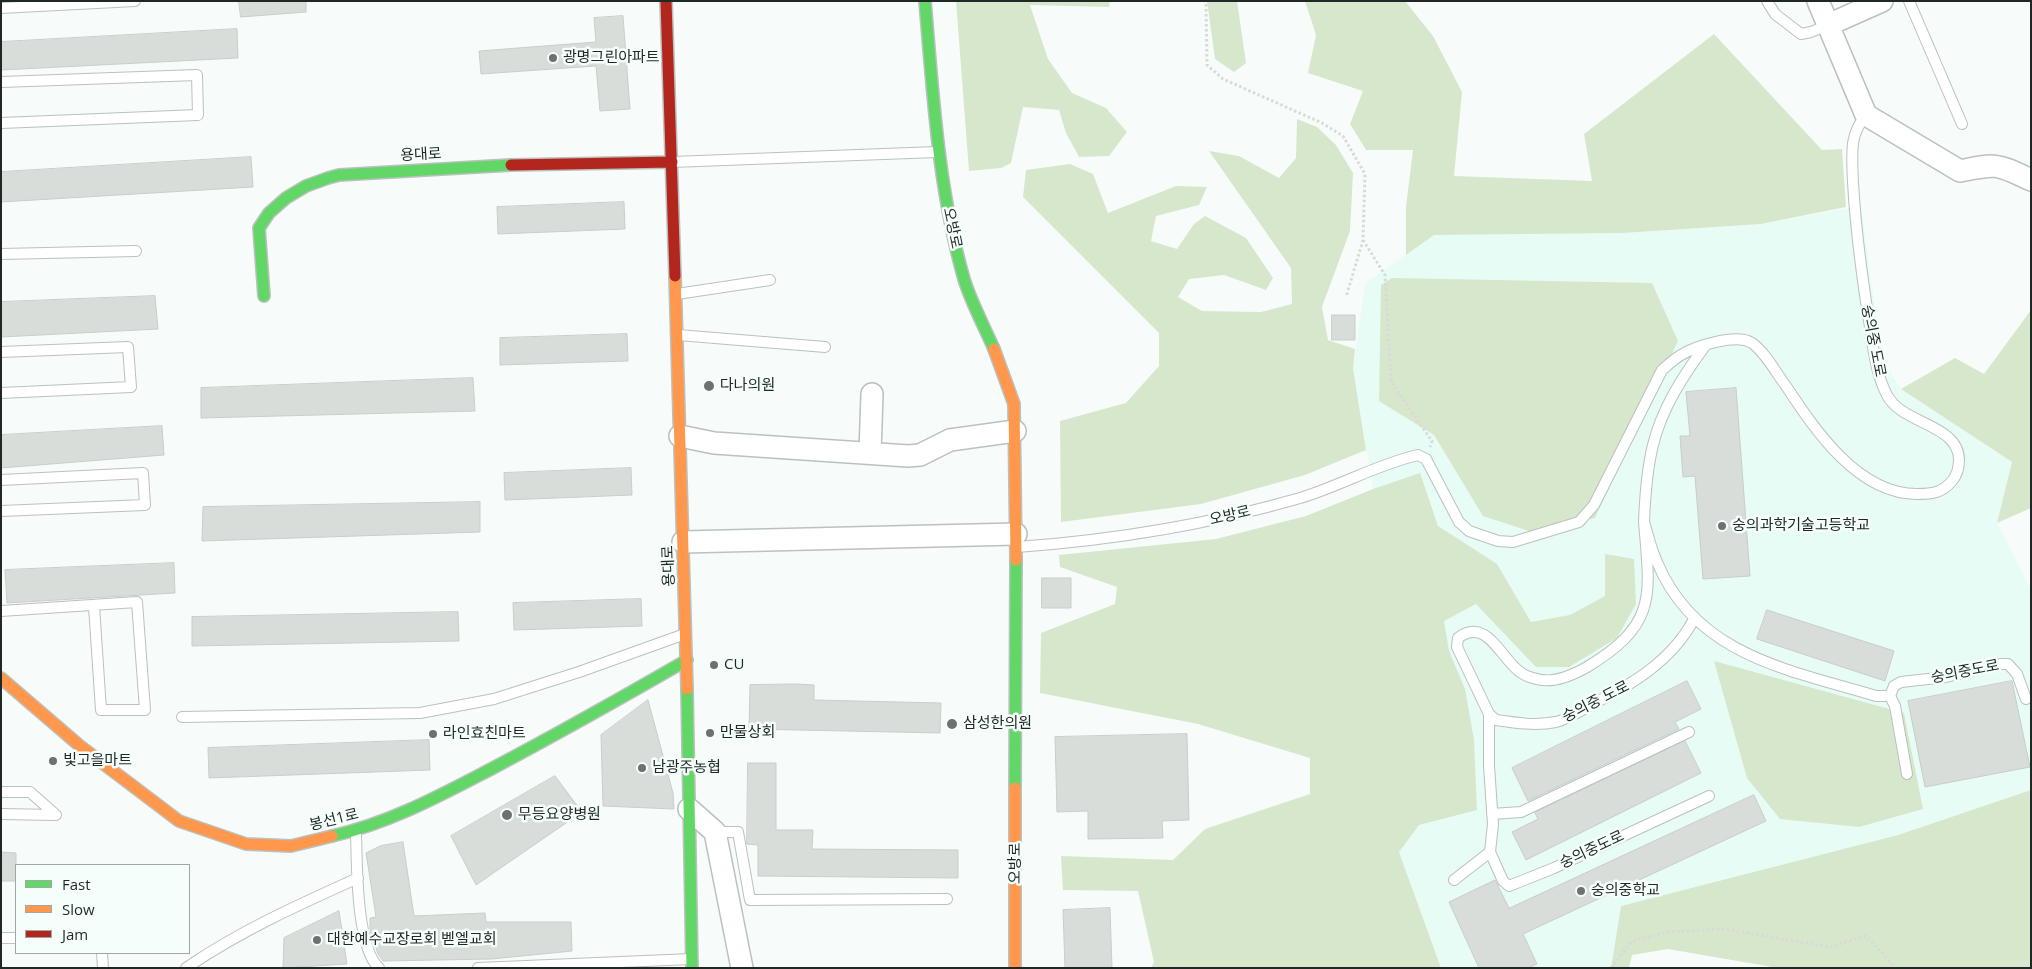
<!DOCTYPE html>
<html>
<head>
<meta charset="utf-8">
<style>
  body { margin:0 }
  #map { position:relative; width:2032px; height:969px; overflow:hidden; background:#f7fcfa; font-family:"Open Sans",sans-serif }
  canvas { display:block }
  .frame { position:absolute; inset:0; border:2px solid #1f2825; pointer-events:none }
  .legend { position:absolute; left:15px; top:864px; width:175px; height:90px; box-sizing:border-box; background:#f5fefb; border:1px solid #9fa8a5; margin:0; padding:6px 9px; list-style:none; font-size:15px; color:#1f2825 }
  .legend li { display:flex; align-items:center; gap:10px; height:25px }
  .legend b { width:25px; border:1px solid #9fa8a5 }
</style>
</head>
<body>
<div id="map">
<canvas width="2032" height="969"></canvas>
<div class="frame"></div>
<ul class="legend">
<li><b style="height:6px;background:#63d668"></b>Fast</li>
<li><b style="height:6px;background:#ff974d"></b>Slow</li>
<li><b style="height:6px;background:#b3261e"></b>Jam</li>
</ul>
</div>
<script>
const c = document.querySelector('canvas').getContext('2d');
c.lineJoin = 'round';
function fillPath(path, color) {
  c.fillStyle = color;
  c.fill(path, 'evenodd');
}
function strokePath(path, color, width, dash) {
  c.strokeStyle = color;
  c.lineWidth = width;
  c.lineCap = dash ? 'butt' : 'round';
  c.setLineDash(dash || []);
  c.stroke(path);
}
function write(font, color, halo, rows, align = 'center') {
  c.font = font + ' "Open Sans","Noto Sans KR",sans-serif';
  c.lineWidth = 5;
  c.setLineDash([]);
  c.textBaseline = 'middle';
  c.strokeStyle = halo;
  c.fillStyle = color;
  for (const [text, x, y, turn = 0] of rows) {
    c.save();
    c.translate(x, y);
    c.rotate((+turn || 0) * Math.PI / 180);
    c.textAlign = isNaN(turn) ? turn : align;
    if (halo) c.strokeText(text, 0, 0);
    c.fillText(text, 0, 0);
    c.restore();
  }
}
fillPath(new Path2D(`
  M1861 206 1882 359 1901 389 2012 462 1997 523 2031 590V790L1898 835 1621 906 1611 968H1441L1399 852 1373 489 1353 368 1365 283 1434 235 1623 233 1761 224Z`), '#e7fcf5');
fillPath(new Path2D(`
  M956 1H1110L1109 7 1030 5 1048 59 1072 93 1106 108 1127 132 1109 156 1079 157 1066 133 1059 110 1023 107 1011 163 1001 168 969 171Z
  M1207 1H1237L1246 63 1234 72 1215 59Z
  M1305 1H1405L1433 36 1462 92 1454 176 1592 181 1584 134 1714 34 1822 150 1842 149 1846 207 1761 224 1623 233 1434 235 1406 255V207L1413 150H1366L1350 124 1363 91 1308 73 1316 35Z
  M1297 119 1317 127 1336 145 1353 173 1350 231 1322 307 1328 340 1355 349 1353 368 1366 450 1305 475 1201 504 1061 522 1060 421 1126 403 1159 366V333L1023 197 1026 170 1070 164 1093 174 1108 213 1176 186 1207 187 1199 205 1156 216 1151 241 1177 249 1194 224 1205 216 1246 238 1273 278 1266 290 1224 275 1189 279 1178 297 1202 311 1261 312 1292 304 1291 268 1209 151 1239 156 1279 178 1296 158Z
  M1392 278 1652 283 1678 341 1595 518 1532 532 1483 516 1434 435 1379 401 1381 285Z
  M2031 310V508L1997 523 2012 462 1901 389 1955 358 1984 374Z
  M1420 473 1438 526 1497 564 1531 622 1570 615 1605 596V554L1634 559 1636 604 1617 638 1569 667H1536L1476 604 1444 621 1449 651 1465 689 1474 740 1477 810 1419 825 1399 852 1441 968H1151L1154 962 1138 891 1063 890 1061 856 1173 860 1205 829 1310 794V758L1198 724 1040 693 1041 633 1115 604 1117 587 1060 567 1059 555 1216 539 1306 516 1373 489Z
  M1714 661 1904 713 1923 809 1859 827 1780 819 1747 778Z
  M2031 790V968H1778L1668 949 1632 955 1629 968H1611L1621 906 1898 835Z`), '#d7e7cc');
const building = new Path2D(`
  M239 1H306V12L241 17Z
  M623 16 630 109 600 111 596 66 481 74 479 51 596 42 594 18Z
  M237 29 238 58 1 70V42Z
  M251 157 253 187 1 202V172Z
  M624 202 625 229 498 234 497 207Z
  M155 296 158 329 1 337V302Z
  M1332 315H1355V340H1332Z
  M627 334 628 361 500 365V338Z
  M473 378 475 411 201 418V388Z
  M1736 388 1750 576 1703 579 1695 476 1683 477 1680 436H1690L1686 392Z
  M162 426 164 455 1 468V435Z
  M631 468 632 495 505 500 504 473Z
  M480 502V532L202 541 203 507Z
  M174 563 175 593 7 603 5 570Z
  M1042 578H1071V608H1042Z
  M641 599 642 626 514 630 513 603Z
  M1767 610 1894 651 1885 681 1757 639Z
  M458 612 459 641 192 646V617Z
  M1687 681 1701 709 1675 722 1679 729 1528 801 1512 768Z
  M2012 681 2030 767 1925 787 1908 701Z
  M796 684 814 685V700L941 703 940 733 749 729 750 685Z
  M648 700 673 793 674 809 603 806 601 735Z
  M1187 734 1189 820 1162 821 1163 838 1088 839V811L1057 812 1055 737Z
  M429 740 430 770 209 778 208 748Z
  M1685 741 1701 773 1526 860 1512 832 1538 819 1535 813Z
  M748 763H776V830H813L812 849 958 850V878L758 876V845L747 844Z
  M555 776 582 812 476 885 451 836Z
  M1754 795 1766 821 1523 934 1537 964 1528 968H1479L1449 902 1495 880 1509 908Z
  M403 842 414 916 485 913 486 922H571L572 951 492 959 383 961 378 954 370 931V918L376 917 366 853 380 846Z
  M1 852 16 853V881H1Z
  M1110 908 1112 968H1065L1063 910Z
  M339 911 347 964 283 968 284 938Z`);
fillPath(building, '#d8ddda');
strokePath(building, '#c8ceca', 1);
const lane = new Path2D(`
  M1767 1 1775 14 1801 34 1811 32 1828 25
  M1909 1 1962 124
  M1 8 135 1
  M1 82 197 75 198 115 1 123
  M672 162 937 152
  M1 254 136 251
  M677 294 770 280
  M678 335 825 347
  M1 352 128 347 131 387 1 393
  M1 480 143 473 145 505 1 511
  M1644 522C1645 496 1647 469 1653 445 1662 408 1683 376 1705 346
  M1017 547C1115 540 1207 525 1300 498 1340 486 1378 464 1418 455L1426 459 1459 522 1469 531 1498 541 1513 542 1579 522 1594 505 1662 370C1668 365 1674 359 1681 355 1696 346 1736 333 1752 343 1766 353 1776 373 1786 386 1815 430 1858 494 1917 494 1932 494 1942 493 1952 481 1957 475 1959 467 1959 460 1959 424 1901 424 1887 395 1874 370 1873 342 1868 315 1862 276 1857 238 1854 198 1853 180 1851 161 1853 143 1855 131 1859 124 1866 115
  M1 611 137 602 145 710H101L94 606
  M1694 619C1672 661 1631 685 1591 705 1580 711 1568 719 1556 722 1536 726 1516 723 1496 720L1489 714 1457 647 1458 638C1487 616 1501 659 1520 672 1524 675 1532 678 1537 679 1554 684 1573 675 1587 667 1658 624 1650 596 1644 522 1648 535 1651 549 1657 562 1696 656 1790 670 1876 696H1890L1894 686 1901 682 1946 677 2000 664H2008L2017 674 2026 699
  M1890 696 1895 706 1907 774
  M1489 714V766L1493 824 1490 852 1503 881 1509 886 1554 868 1709 796
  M182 717 420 713 494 699 579 672 685 634
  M1 792H30L56 815 1 814
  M1492 814 1521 812 1689 732
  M356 832C357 864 356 947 379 968
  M715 832H738L750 900 947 899
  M1454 880 1490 852
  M1 938H16
  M102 953 103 968
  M186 968C240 931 298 905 358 878
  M478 968 692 959`);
const street = new Path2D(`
  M1818 1 1866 115 1960 171C1998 163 1997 164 2031 180
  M1828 25 1882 1
  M680 436 714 443 908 456 920 455 950 440 1015 431
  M870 453 872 394
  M683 542 1016 534
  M689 809 715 832 742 968`);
const fast = new Path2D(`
  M925 1C933 94 938 188 964 279 971 302 984 326 994 349
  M264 296 259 228 269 213 286 198 306 186 328 178 339 175 511 165
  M687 689 692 968
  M1015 788 1016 560
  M332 836C390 823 441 795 493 768 559 733 623 697 687 660`);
const slow = new Path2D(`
  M675 276 687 689
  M994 349 1014 404 1016 560
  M1 678 80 746 179 821 246 844 291 846 332 836
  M1015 968V788`);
const jam = new Path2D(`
  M666 1 675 276
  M511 165 672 162`);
strokePath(lane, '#bac1bf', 12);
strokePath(street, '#bac1bf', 24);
strokePath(fast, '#bac1bf', 14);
strokePath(slow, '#bac1bf', 14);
strokePath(jam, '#bac1bf', 14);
strokePath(new Path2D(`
  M1206 4 1207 65 1223 79 1322 123 1343 136 1365 174 1363 240 1346 297
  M1363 240 1385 275 1391 382 1432 441 1430 447
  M1611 968 1631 942 1668 932 1725 929 1829 947 1866 936 1896 968`), '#d8dad9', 3, [2.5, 2.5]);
strokePath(lane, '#fefffe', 10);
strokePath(street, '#fefffe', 21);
strokePath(fast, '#63d668', 11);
strokePath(slow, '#ff974d', 11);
strokePath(jam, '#b3261e', 11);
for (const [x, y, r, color] of [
  [553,58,5,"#6b7270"],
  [709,386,6,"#6b7270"],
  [1722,526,5,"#6b7270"],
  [714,665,5,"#6b7270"],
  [952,724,6,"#6b7270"],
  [710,733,5,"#6b7270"],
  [433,734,5,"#6b7270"],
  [53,761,5,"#6b7270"],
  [642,768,5,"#6b7270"],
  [507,815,6,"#6b7270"],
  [1581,891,5,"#6b7270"],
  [317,940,5,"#6b7270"]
]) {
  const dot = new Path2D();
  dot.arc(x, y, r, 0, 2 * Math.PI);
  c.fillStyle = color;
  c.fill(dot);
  strokePath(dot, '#f5fefb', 2);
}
write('15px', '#1f2825', '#f5fefb', [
  ["광명그린아파트",563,58],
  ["다나의원",720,386],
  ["숭의과학기술고등학교",1732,526],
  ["CU",724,665],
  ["삼성한의원",963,724],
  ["만물상회",720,733],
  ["라인효친마트",443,734],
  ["빛고을마트",63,761],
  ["남광주농협",652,768],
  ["무등요양병원",518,815],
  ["숭의중학교",1591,891],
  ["대한예수교장로회 벧엘교회",327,940]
], 'left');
write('15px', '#1f2825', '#f5fefb', [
  ["용대로",421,155,-3],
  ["오방로",952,228,78],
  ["숭의중 도로",1873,341,79],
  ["오방로",1230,516,-13],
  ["용대로",669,566,-92],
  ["숭의중도로",1965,672,-11],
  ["숭의중 도로",1596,702,-27],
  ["봉선1로",334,820,-14],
  ["숭의중도로",1592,850,-25],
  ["오방로",1016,863,-90]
]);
</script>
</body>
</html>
